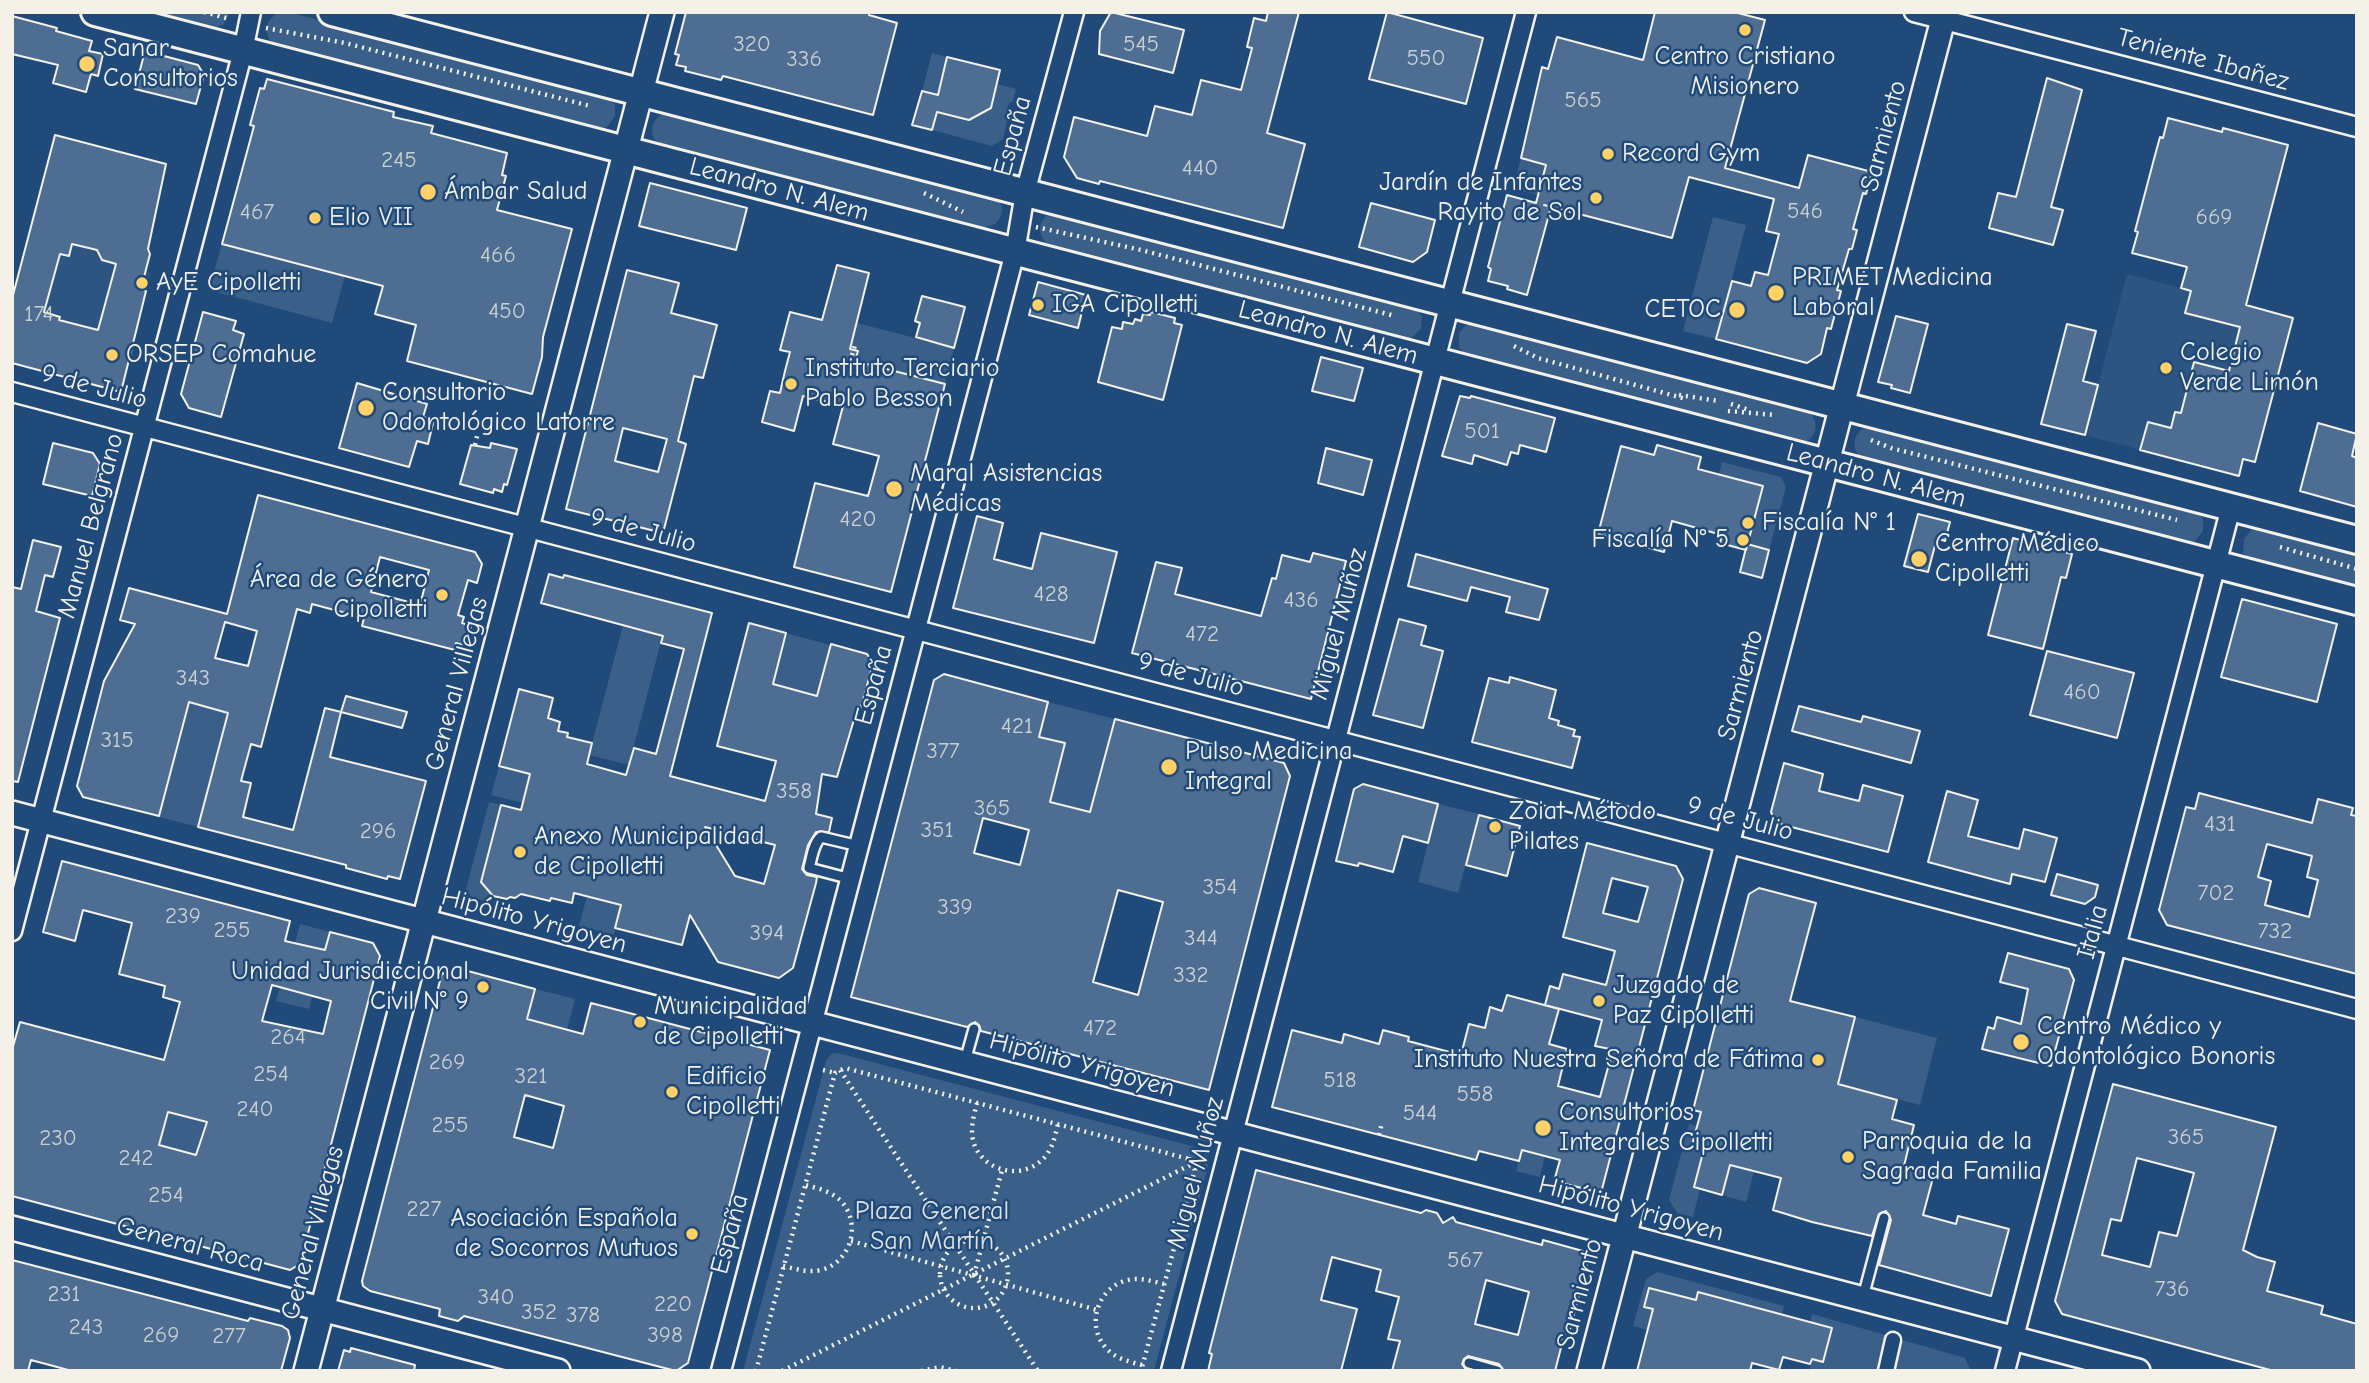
<!DOCTYPE html>
<html>
<head>
<meta charset="utf-8">
<style>
  body { margin:0 }
  #map { position:relative; width:2369px; height:1383px; overflow:hidden; background:#1f4a7a; font-family:"Comic Neue",sans-serif }
  canvas { display:block }
  .frame { position:absolute; inset:0; border:14px solid #f4f1e8; pointer-events:none }
</style>
</head>
<body>
<div id="map">
<canvas width="2369" height="1383"></canvas>
<div class="frame"></div>
</div>
<script>
const c = document.querySelector('canvas').getContext('2d');
c.lineJoin = 'round';
function fillPath(path, color) {
  c.fillStyle = color;
  c.fill(path, 'evenodd');
}
function strokePath(path, color, width, dash) {
  c.strokeStyle = color;
  c.lineWidth = width;
  c.lineCap = dash ? 'butt' : 'round';
  c.setLineDash(dash || []);
  c.stroke(path);
}
function write(font, color, halo, rows, align = 'center') {
  c.font = font + ' "Comic Neue",sans-serif';
  c.lineWidth = 5;
  c.setLineDash([]);
  c.textBaseline = 'middle';
  c.strokeStyle = halo;
  c.fillStyle = color;
  for (const [text, x, y, turn = 0] of rows) {
    c.save();
    c.translate(x, y);
    c.rotate((+turn || 0) * Math.PI / 180);
    c.textAlign = isNaN(turn) ? turn : align;
    if (halo) c.strokeText(text, 0, 0);
    c.fillText(text, 0, 0);
    c.restore();
  }
}
fillPath(new Path2D(`
  M55 135 98 146 78 223 102 229 97 250 102 260 151 273 136 330 101 331 59 320 60 317 44 312 47 301 14 292Z
  M2127 274 2246 305 2204 467 2085 435Z`), '#2d5581');
fillPath(new Path2D(`
  M143 12H229L230 13 223 25 209 29Z
  M280 12H288L605 95 615 105V116L607 127 593 129 275 46C262 34 265 19 280 12Z
  M932 53 947 57 950 98 922 91Z
  M997 84 1016 89 1013 101 1009 103 1007 110 1009 114 1003 139 992 146 932 130 937 112 969 120 991 108Z
  M669 111 998 198C1004 208 1003 216 995 224L982 228 663 146 654 139C649 125 655 116 669 111Z
  M1521 158 1547 165 1538 195 1513 189Z
  M1051 212 1415 305 1422 317 1421 329 1411 338 1403 339 1051 247C1037 237 1036 222 1051 212Z
  M1713 217 1746 225 1716 339 1683 331Z
  M222 243 345 276 332 323 209 290Z
  M1475 322 1808 410C1820 422 1818 437 1802 444L1466 356 1459 347V333L1467 324Z
  M857 323 954 348 945 384 855 361 857 351 850 349Z
  M1868 426 2195 510 2203 519V531L2194 542 2183 544 1862 460C1850 448 1853 432 1868 426Z
  M1722 462 1781 477 1786 487 1769 550 1747 544 1763 486 1719 474Z
  M2260 527 2357 552V590L2251 561 2243 553 2244 539 2251 530Z
  M671 603 629 765 589 755 623 625Z
  M786 633 830 645 817 696 773 684Z
  M189 702 228 713 198 827 159 817Z
  M1048 702 1115 719 1090 812 1050 802 1065 744 1039 737Z
  M499 766 562 782 554 811 491 795Z
  M489 802 501 805 482 878 487 879 486 890 491 892V903L471 897 466 889Z
  M1438 804 1479 814 1458 893 1418 882Z
  M592 877 596 899 635 909 618 917 614 935 579 926Z
  M300 924 330 932 309 1009 276 1001 280 987 301 993 290 960Z
  M535 989 575 999 553 1083 521 1044Z
  M1855 1017 1937 1038 1920 1105 1838 1084Z
  M838 1053 1199 1148 1207 1153 1208 1166 1154 1371H743L826 1061 831 1054Z
  M168 1112 243 1132 196 1155 171 1148 150 1183Z
  M1689 1124 1697 1126 1693 1141 1705 1145 1694 1187 1700 1189 1693 1217 1677 1213 1669 1200Z
  M1524 1142 1541 1147 1540 1155 1545 1156 1540 1177 1516 1171Z
  M1730 1165 1754 1171 1746 1202 1722 1195Z
  M1657 1272 1784 1306 1771 1356 1755 1352 1766 1310 1699 1292 1696 1300 1649 1288 1644 1307 1653 1309 1648 1330 1633 1326 1646 1279Z
  M1812 1314 1965 1358 1971 1371H1809L1812 1359 1823 1362 1832 1329 1810 1323Z`), '#3a5f88');
const building = new Path2D(`
  M686 12H870L869 15 897 23 873 115 723 76 721 80 685 71 686 67 676 65 679 55 675 54Z
  M1111 12 1184 30 1173 73 1099 54 1100 31Z
  M1268 12H1299L1267 133 1305 144 1283 228 1100 181 1099 184 1077 178 1064 157 1074 117 1147 136 1155 106 1192 115 1201 80 1241 90 1252 48 1247 47 1254 18 1266 21Z
  M1387 12 1483 38 1466 104 1369 79Z
  M1655 12H1734L1765 20 1725 168 1799 188 1808 155 1872 172 1866 194 1863 193 1853 229 1857 230 1852 249H1849L1837 290 1841 291 1831 329 1827 328 1821 354 1807 363 1716 339 1732 281 1751 286 1755 272 1768 275 1779 234 1766 231 1774 199 1689 177 1672 238 1544 205 1551 207 1527 295 1507 289 1508 286 1488 281 1491 269 1488 267 1507 195 1536 203 1546 165 1521 158 1542 67 1548 69 1557 37 1643 60Z
  M12 16 57 28 56 31 92 41 89 51 103 54 98 76 91 74 86 92 53 83 58 65 12 54Z
  M145 51 198 65 204 75 196 104 135 89Z
  M947 57 1000 70 991 108 969 120 937 112 932 130 912 125 922 91 938 95Z
  M2047 78 2082 90 2051 207 2063 210 2053 245 1989 228 1998 193 2016 197Z
  M267 79 394 112 393 117 433 126 431 133 507 153 502 175 506 176 497 210 572 229 543 337 542 357 532 394 407 361 416 325 375 314 383 286 222 244 254 126 250 125 260 88 264 89Z
  M2168 118 2222 132 2223 128 2288 145 2246 305 2293 318 2255 462 2243 459 2239 476 2140 450 2148 422 2171 428 2175 412 2181 413 2194 362 2229 371 2240 327 2185 313 2191 291 2181 288 2187 267 2132 253 2138 232 2135 231 2154 159 2160 137 2163 138Z
  M55 135 166 164 148 249 150 254 141 289 146 291 121 392 12 363V299ZM72 244 97 250 102 260 116 264 98 330 59 320 60 317 44 312 60 254 69 256Z
  M650 183 747 208 736 250 639 226Z
  M1371 203 1435 220 1427 252 1413 262 1359 247Z
  M837 265 869 273 850 349 858 351 855 361 945 384 891 592 794 567 815 483 868 496 879 456 833 444 843 406 803 396 794 431 762 422 770 391 780 393 785 371 790 352 780 350 790 312 822 320Z
  M627 270 679 283 671 313 717 325 703 378 694 376 678 441 686 444 663 533 566 509ZM623 428 667 439 658 472 615 461Z
  M1038 282 1086 295 1078 328 1029 315Z
  M922 296 965 307 954 348 916 337 920 323 915 321Z
  M203 312 236 321 233 330 244 334 221 417 189 408 181 394Z
  M1151 312 1175 318 1174 323 1182 325 1163 400 1098 382 1112 327 1122 329 1123 322 1133 324 1135 319 1141 321 1143 314 1150 315Z
  M1896 316 1928 324 1910 393 1891 388 1892 385 1878 382Z
  M2067 324 2096 331 2083 381 2098 385 2085 435 2041 424Z
  M1321 357 1363 368 1354 401 1312 391Z
  M357 383 427 404 423 417 434 419 428 444 417 441 409 467 339 448Z
  M1460 396 1470 398 1471 396 1555 418 1546 452 1520 445 1518 454 1511 452 1507 465 1474 455 1472 464 1442 456Z
  M2318 423 2357 434 2352 456 2357 458V507L2300 491Z
  M53 443 93 453 100 464 92 496 43 484Z
  M491 443 517 449 507 485 504 484 502 492 494 489 493 493 460 484 471 445 490 448Z
  M1657 445 1701 457 1698 469 1763 486 1746 550 1720 543 1722 535 1672 521 1664 552 1598 534 1621 446 1654 455Z
  M1326 448 1372 460 1363 495 1318 483Z
  M258 495 475 552 482 564 477 583 468 580 458 615 464 617 462 623 471 626 466 646 456 643 455 650 362 626 364 618 312 604 310 613 297 609 261 747 251 744 241 781 251 783 243 817 293 830 325 708 341 712 330 757 426 781 400 879 388 876 387 879 346 868V865L198 827 228 713 189 702 159 816 83 797 77 786 104 681 135 624 120 620 129 588 227 614ZM380 557 429 570 420 605 371 592ZM225 622 257 631 248 666 215 658Z
  M1918 514 1950 522 1945 541 1937 538 1928 572 1904 566Z
  M977 516 1003 523 994 559 1032 569 1041 533 1117 552 1094 643 953 608Z
  M2013 538 2072 554 2066 578 2061 577 2043 649 1988 635Z
  M33 540 61 547 53 577 45 575 36 611 60 618 18 782 12 781V587L21 589Z
  M1747 544 1769 550 1762 578 1740 572Z
  M1313 553 1346 561 1311 699 1132 653 1156 562 1182 568 1175 594 1261 616 1272 578 1276 579 1282 555 1310 562Z
  M1416 554 1548 589 1539 620 1506 612 1510 597 1471 587 1467 601 1408 586Z
  M549 574 563 578 564 575 712 613 670 776 765 801 776 761 717 746 749 623 786 633 773 684 817 696 831 644 867 654 871 660 873 664 861 707 858 706 837 777 822 774 816 814 832 818 829 832H816L808 845 802 869 807 875 817 877 816 883 793 968 779 978 718 962 690 915 682 945 615 928 621 905 574 893 572 903 551 898 550 901 521 894 515 898 510 897 507 899 493 896 481 882 501 805 521 810 530 774 499 766 519 689 553 698 548 718 560 722 558 731 568 733 567 737 592 743 587 764 626 775 634 748 656 754 684 649 661 643 663 636 541 603ZM705 827 775 845 764 884 735 876Z
  M2242 599 2337 624 2317 702 2221 677Z
  M1399 619 1426 626 1421 645 1443 651 1423 728 1373 715Z
  M2047 651 2134 673 2117 738 2030 715Z
  M944 674 1048 702 1039 737 1065 743 1050 802 1090 812 1115 719 1284 763 1290 776 1209 1090 981 1031 979 1025 975 1022 967 1027 851 997 934 680ZM983 818 1029 830 1020 865 974 853ZM1118 890 1163 902 1138 995 1093 982Z
  M1510 677 1556 690 1549 718 1559 721 1558 725 1575 730 1573 736 1580 737 1572 768 1472 742 1489 678 1509 683Z
  M346 696 407 712 402 728 341 712Z
  M1799 706 1861 722 1863 716 1920 731 1911 763 1792 731Z
  M1784 763 1823 774 1819 791 1859 801 1863 785 1903 796 1888 852 1776 823 1771 812Z
  M1363 784 1438 804 1428 843 1403 836 1393 872 1359 863 1358 866 1336 861 1354 789Z
  M1947 791 1978 800 1968 836 2019 849 2024 829 2057 838 2045 882 2012 874 2010 884 1928 862Z
  M2199 793 2312 823 2318 799 2353 808 2351 815 2357 816V974L2167 925 2159 910 2186 807 2195 809ZM2267 844 2312 856 2307 877 2318 880 2309 917 2265 905 2271 881 2258 877Z
  M1479 815 1520 826 1507 876 1466 865Z
  M1587 843 1676 866 1683 879 1601 1193 1554 1181 1560 1160 1522 1150 1519 1161 1479 1151 1476 1160 1272 1107 1292 1030 1342 1043 1344 1034 1379 1044 1383 1030 1409 1037 1408 1041 1461 1055 1469 1024 1485 1028 1490 1007 1502 1011 1507 995 1559 1009 1549 1044 1567 1049 1558 1086 1600 1097 1610 1060 1607 1059 1610 1049 1595 1046 1602 1020 1545 1005 1550 986 1559 989 1563 974 1606 985 1615 951 1563 937ZM1612 878 1648 887 1638 922 1603 913Z
  M62 861 290 921 285 941 325 950 330 932 373 943 380 956 300 1264 290 1270 12 1196V1050L20 1022 164 1060 180 1002 163 997 165 986 119 974 132 923 83 910 75 941 43 932ZM272 985 331 1001 323 1034 262 1021ZM168 1112 207 1122 196 1155 159 1145Z
  M2057 874 2098 885 2095 897 2085 904 2051 895Z
  M1759 888 1816 903 1790 1001 1855 1017 1838 1084 1897 1100 1892 1119 1914 1125 1904 1166 1934 1174 1923 1215 1956 1224 1958 1216 2009 1229 1991 1296 1879 1265 1891 1220 1886 1211 1879 1214 1872 1236 1812 1222 1773 1210 1781 1178 1730 1165 1722 1195 1694 1187 1705 1145 1693 1141 1701 1112 1693 1110 1749 894Z
  M2008 953 2069 969 2074 980 2051 1066 1982 1049 1988 1027 1994 1029 1997 1017 2021 1024 2028 989 2000 982Z
  M464 970 535 989 527 1019 583 1034 591 1003 770 1050 688 1363 676 1371 464 1316 458 1321 439 1316 440 1309 370 1291 363 1286 362 1281 442 973 462 978ZM525 1095 564 1106 553 1148 514 1137Z
  M2113 1084 2276 1127 2243 1250 2257 1257 2275 1262 2267 1291 2323 1306 2321 1314 2357 1324V1371H2274L2062 1314 2055 1301ZM2137 1158 2194 1173 2177 1236 2159 1232 2150 1267 2102 1255 2111 1219 2121 1221Z
  M1256 1170 1421 1213 1426 1210 1437 1213 1443 1223 1453 1217 1456 1222 1542 1245 1543 1240 1590 1253 1567 1341 1563 1340 1555 1371H1504L1499 1364 1468 1356 1464 1359 1462 1364 1465 1368 1471 1371H1392L1400 1341 1388 1339 1399 1297 1376 1291 1381 1270 1332 1257 1321 1300 1357 1309 1341 1371H1208L1212 1354 1209 1353ZM1486 1280 1529 1292 1518 1335 1475 1324Z
  M12 1260 248 1321 250 1318 282 1326 288 1330 290 1338 281 1371H72L31 1360 28 1371H12Z
  M1649 1288 1696 1300 1698 1292 1832 1328 1823 1362 1812 1359 1810 1364 1783 1357 1779 1370 1752 1363 1750 1371H1637L1653 1309 1644 1307Z
  M351 1348 415 1365 414 1371H338L344 1350 350 1352Z`);
fillPath(building, '#4d6e92');
strokePath(building, '#f4f1e8', 2);
const service = new Path2D(`
  M851 879 809 868C812 858 813 844 821 837L859 846
  M965 1061 974 1029
  M1863 1297 1884 1218
  M1469 1363 1497 1371`);
const pedestrian = new Path2D(`
  M1886 1371 1893 1340`);
const minor = new Path2D(`
  M1914 12 2357 127
  M12 392 2357 1009
  M12 931 243 51 251 12
  M721 1371 1015 252 1025 193 1074 12
  M1171 1371 1526 12
  M2005 1371 2231 507`);
const tertiary = new Path2D(`
  M12 813 2138 1371
  M12 1228 558 1371
  M306 1371 662 12
  M1589 1371 1945 12`);
const secondary = new Path2D(`
  M95 12 2357 601
  M332 12 2357 540`);
strokePath(service, '#f4f1e8', 14);
strokePath(pedestrian, '#f4f1e8', 19);
strokePath(minor, '#f4f1e8', 23);
strokePath(tertiary, '#f4f1e8', 28);
strokePath(secondary, '#f4f1e8', 32);
strokePath(new Path2D(`
  M204 12 230 19
  M266 28 345 43 590 106
  M924 193 963 212
  M1036 227 1141 250 1395 316
  M1514 346 1538 358 1686 399
  M852 355 856 342
  M1679 395 1719 401
  M1731 404 1749 410
  M1728 411 1775 415
  M1871 440 1891 448 2177 520
  M475 445 478 432
  M2280 547 2357 569
  M823 1070 835 1073
  M840 1070 1038 1371
  M977 1103C975 1111 972 1121 972 1130 971 1166 1017 1185 1043 1159 1052 1150 1055 1137 1058 1124
  M1379 1135 1382 1123
  M1189 1159 1193 1147
  M940 1274a34 34 0 1 1 68 0a34 34 0 1 1-68 0Z
  M851 1241 1097 1310
  M783 1266C796 1269 808 1273 821 1270 852 1262 862 1222 840 1200 830 1191 817 1188 805 1185
  M974 1275 1002 1170
  M1142 1365C1130 1362 1117 1359 1108 1350 1082 1325 1100 1279 1137 1279 1146 1279 1155 1282 1164 1284
  M756 1371 835 1073 845 1068 1189 1159 1195 1170 1141 1371
  M782 1371 1192 1164
  M921 1371 940 1367 956 1371`), '#f4f1e8', 4.5, [2, 5]);
strokePath(service, '#1f4a7a', 9);
strokePath(pedestrian, '#1f4a7a', 14);
strokePath(minor, '#1f4a7a', 18);
strokePath(tertiary, '#1f4a7a', 23);
strokePath(secondary, '#1f4a7a', 26);
for (const [x, y, r, color] of [
  [1745,30,7,"#ffd166"],
  [87,64,9,"#ffd166"],
  [1608,154,7,"#ffd166"],
  [428,192,9,"#ffd166"],
  [1596,198,7,"#ffd166"],
  [315,218,7,"#ffd166"],
  [142,283,7,"#ffd166"],
  [1776,293,9,"#ffd166"],
  [1038,305,7,"#ffd166"],
  [1737,310,9,"#ffd166"],
  [112,355,7,"#ffd166"],
  [2166,368,7,"#ffd166"],
  [791,384,7,"#ffd166"],
  [366,408,9,"#ffd166"],
  [894,489,9,"#ffd166"],
  [1748,523,7,"#ffd166"],
  [1743,540,7,"#ffd166"],
  [1919,559,9,"#ffd166"],
  [442,595,7,"#ffd166"],
  [1169,767,9,"#ffd166"],
  [1495,827,7,"#ffd166"],
  [520,852,7,"#ffd166"],
  [483,987,7,"#ffd166"],
  [1599,1001,7,"#ffd166"],
  [640,1022,7,"#ffd166"],
  [2021,1042,9,"#ffd166"],
  [1818,1060,7,"#ffd166"],
  [672,1092,7,"#ffd166"],
  [1543,1128,9,"#ffd166"],
  [1848,1157,7,"#ffd166"],
  [692,1234,7,"#ffd166"]
]) {
  const dot = new Path2D();
  dot.arc(x, y, r, 0, 2 * Math.PI);
  c.fillStyle = color;
  c.fill(dot);
  strokePath(dot, '#1f4a7a', 2.5);
}
write('23px', '#cad0d2', null, [
  ["320",752,44],
  ["545",1141,44],
  ["550",1426,58],
  ["336",804,59],
  ["565",1583,100],
  ["245",399,160],
  ["440",1200,168],
  ["546",1805,211],
  ["467",257,212],
  ["669",2214,217],
  ["466",498,255],
  ["450",507,311],
  ["174",39,314],
  ["501",1482,431],
  ["420",858,519],
  ["428",1051,594],
  ["436",1301,600],
  ["472",1202,634],
  ["343",193,678],
  ["460",2082,692],
  ["421",1017,726],
  ["315",117,740],
  ["377",943,751],
  ["358",794,791],
  ["365",992,808],
  ["431",2220,824],
  ["351",937,830],
  ["296",378,831],
  ["354",1220,887],
  ["702",2216,893],
  ["339",955,907],
  ["239",183,916],
  ["255",232,930],
  ["732",2275,931],
  ["394",767,933],
  ["344",1201,938],
  ["332",1191,975],
  ["472",1100,1028],
  ["264",288,1037],
  ["269",447,1062],
  ["254",271,1074],
  ["321",531,1076],
  ["518",1340,1080],
  ["558",1475,1094],
  ["240",255,1109],
  ["544",1420,1113],
  ["255",450,1125],
  ["365",2186,1137],
  ["230",58,1138],
  ["242",136,1158],
  ["254",166,1195],
  ["227",424,1209],
  ["567",1465,1260],
  ["736",2172,1289],
  ["231",64,1294],
  ["340",496,1297],
  ["220",673,1304],
  ["352",539,1312],
  ["378",583,1315],
  ["243",86,1327],
  ["269",161,1335],
  ["398",665,1335],
  ["277",229,1336]
]);
write('26px', '#f4f1e8', '#1f4a7a', [
  ["Sanar",103,49],
  ["Consultorios",103,79],
  ["Centro Cristiano",1745,57,"center"],
  ["Misionero",1745,87,"center"],
  ["Record Gym",1622,154],
  ["Jardín de Infantes",1582,183,"right"],
  ["Rayito de Sol",1582,213,"right"],
  ["Ámbar Salud",444,192],
  ["Elio VII",329,218],
  ["PRIMET Medicina",1792,278],
  ["Laboral",1792,308],
  ["AyE Cipolletti",156,283],
  ["IGA Cipolletti",1052,305],
  ["CETOC",1721,310,"right"],
  ["Colegio",2180,353],
  ["Verde Limón",2180,383],
  ["ORSEP Comahue",126,355],
  ["Instituto Terciario",805,369],
  ["Pablo Besson",805,399],
  ["Consultorio",382,393],
  ["Odontológico Latorre",382,423],
  ["Maral Asistencias",910,474],
  ["Médicas",910,504],
  ["Fiscalía N° 1",1762,523],
  ["Fiscalía N° 5",1729,540,"right"],
  ["Centro Médico",1935,544],
  ["Cipolletti",1935,574],
  ["Área de Género",428,580,"right"],
  ["Cipolletti",428,610,"right"],
  ["Pulso Medicina",1185,752],
  ["Integral",1185,782],
  ["Zoiat Método",1509,812],
  ["Pilates",1509,842],
  ["Anexo Municipalidad",534,837],
  ["de Cipolletti",534,867],
  ["Unidad Jurisdiccional",469,972,"right"],
  ["Civil N° 9",469,1002,"right"],
  ["Juzgado de",1613,986],
  ["Paz Cipolletti",1613,1016],
  ["Municipalidad",654,1007],
  ["de Cipolletti",654,1037],
  ["Centro Médico y",2037,1027],
  ["Odontológico Bonoris",2037,1057],
  ["Instituto Nuestra Señora de Fátima",1804,1060,"right"],
  ["Edificio",686,1077],
  ["Cipolletti",686,1107],
  ["Consultorios",1559,1113],
  ["Integrales Cipolletti",1559,1143],
  ["Parroquia de la",1862,1142],
  ["Sagrada Familia",1862,1172],
  ["Asociación Española",678,1219,"right"],
  ["de Socorros Mutuos",678,1249,"right"]
], 'left');
write('26px', '#f4f1e8', '#1f4a7a', [
  ["Teniente Ibañez",2203,60,15],
  ["España",1013,136,-75],
  ["Sarmiento",1884,136,-75],
  ["Leandro N. Alem",779,190,15],
  ["Leandro N. Alem",1328,333,15],
  ["9 de Julio",94,387,15],
  ["Leandro N. Alem",1876,476,15],
  ["Manuel Belgrano",91,526,-75],
  ["9 de Julio",643,531,15],
  ["Miguel Muñoz",1339,624,-75],
  ["9 de Julio",1191,675,15],
  ["General Villegas",457,684,-75],
  ["España",874,685,-75],
  ["Sarmiento",1741,685,-75],
  ["9 de Julio",1740,819,15],
  ["Hipólito Yrigoyen",534,921,15],
  ["Italia",2093,932,-75],
  ["Hipólito Yrigoyen",1082,1065,15],
  ["Miguel Muñoz",1196,1173,-75],
  ["Hipólito Yrigoyen",1631,1209,15],
  ["General Villegas",313,1233,-75],
  ["España",730,1234,-75],
  ["General Roca",190,1245,15],
  ["Sarmiento",1580,1294,-75]
]);
write('26px', '#e1e2de', '#1f4a7a', [
  ["Plaza General",932,1212],
  ["San Martín",932,1242]
]);
</script>
</body>
</html>
